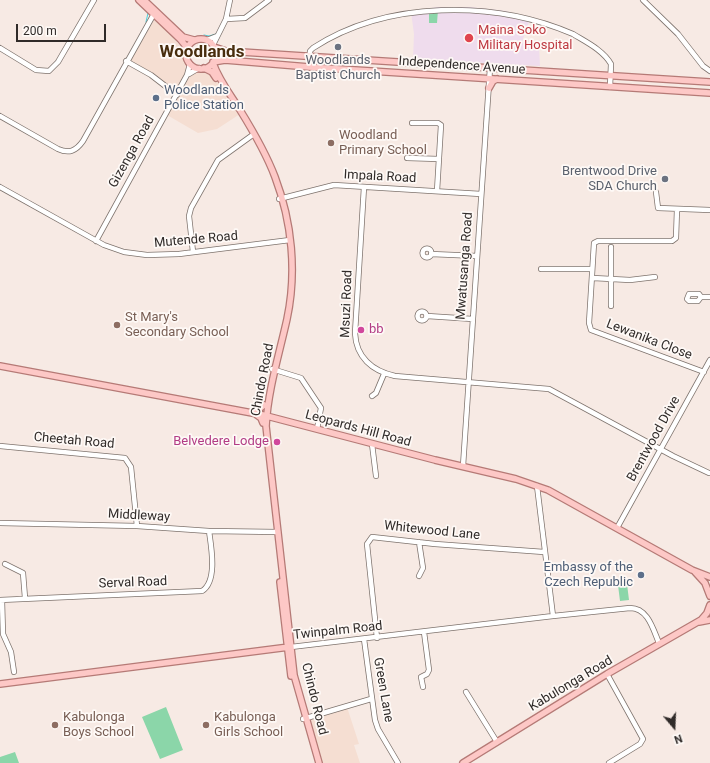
<!DOCTYPE html>
<html>
<head>
<meta charset="utf-8">
<style>
  body { margin:0 }
  #map { position:relative; width:710px; height:763px; overflow:hidden; background:#f7eae4; font-family:Roboto,sans-serif }
  canvas { display:block }
  .north { position:absolute; left:654px; top:707px; width:40px; height:40px; -webkit-text-stroke:3px #fef9f6; paint-order:stroke; rotate:161deg; font-size:11px; font-weight:700; line-height:16px; text-align:center; color:#302b29 }
  .north::after { content:''; display:block; margin:auto; width:14px; height:18px; background:#302b29; clip-path:polygon(50% 0,100% 100%,50% 72%,0 100%) }
  .scale { position:absolute; left:16px; top:24px; width:90px; height:18px; box-sizing:border-box; border:2px solid #302b29; border-top:0; padding-left:5px; font-size:12px; line-height:14px; white-space:nowrap; color:#302b29; -webkit-text-stroke:3px #fef9f6; paint-order:stroke }
</style>
</head>
<body>
<div id="map">
<canvas width="710" height="763"></canvas>
<div class="north">N</div>
<div class="scale">200 m</div>
</div>
<script>
const c = document.querySelector('canvas').getContext('2d');
c.lineJoin = 'round';
function fillPath(path, color) {
  c.fillStyle = color;
  c.fill(path, 'evenodd');
}
function strokePath(path, color, width, dash) {
  c.strokeStyle = color;
  c.lineWidth = width;
  c.lineCap = dash ? 'butt' : 'round';
  c.setLineDash(dash || []);
  c.stroke(path);
}
function write(font, color, halo, rows, align = 'center') {
  c.font = font + ' Roboto,sans-serif';
  c.lineWidth = 3.5;
  c.setLineDash([]);
  c.textBaseline = 'middle';
  c.strokeStyle = halo;
  c.fillStyle = color;
  for (const [text, x, y, turn = 0] of rows) {
    c.save();
    c.translate(x, y);
    c.rotate((+turn || 0) * Math.PI / 180);
    c.textAlign = isNaN(turn) ? turn : align;
    if (halo) c.strokeText(text, 0, 0);
    c.fillText(text, 0, 0);
    c.restore();
  }
}
fillPath(new Path2D(`
  M154 20 170 34 182 48 187 74 176 90 128 65Z
  M200 70 213 73 240 114 217 129 198 133 167 115 190 76Z
  M347 707 359 744 354 745 360 763H321L308 720Z`), '#f5ded2');
fillPath(new Path2D(`
  M437 7H470L506 11 530 19 522 42 539 46 540 66 413 59 414 34 411 12Z`), '#efdced');
fillPath(new Path2D(`
  M429 10H438L437 23H429Z
  M627 584 629 600 620 601 618 585Z
  M166 707 183 750 160 759 142 717Z
  M15 752 19 763H0V757Z`), '#8bd6a9');
strokePath(new Path2D(`
  M146 10 148 13 146 22
  M204 35 209 36 216 34
  M195 37 200 36`), '#47d2dd', 1);
const minor = new Path2D(`
  M643 0 678 34 703 66 710 71
  M226 19 245 18 269 0
  M207 40 217 36
  M213 45 226 19 230 0
  M0 48 36 70 49 71 58 62 94 0
  M126 61 151 75 177 95
  M309 67 310 51 313 48C387 0 494 0 573 34 586 42 603 50 611 64L610 87
  M189 74 199 68
  M0 116 58 149C69 154 76 151 83 141L155 12
  M412 123H438L441 125 437 191
  M407 158 439 159
  M0 187 104 245 124 252 147 255 179 254 290 240
  M364 187 355 333C356 357 372 371 395 376L549 389 673 456 709 473
  M656 192 658 208 710 210
  M279 199 334 185 481 194
  M677 209 676 238 672 241H598L594 243 589 323 591 330 704 372
  M96 241 187 75 190 64
  M422.5 253a4.5 4.5 0 1 1 9 0a4.5 4.5 0 1 1-9 0Z
  M193 252 189 216 191 208 218 160 254 134
  M431 254 477 256
  M541 269H592
  M593 278 630 280 655 277
  M701 297 699 294H689L687 299 689 301H698L701 297H710
  M611 306V247
  M417.5 316a4.5 4.5 0 1 1 9 0a4.5 4.5 0 1 1-9 0Z
  M427 316 473 319
  M272 369 301 378 321 408 317 429
  M372 396 376 393 384 374
  M372 444 376 476
  M0 446 125 458 131 467 137 526
  M463 466 490 68
  M537 486 553 616
  M0 523 137 526 209 531 278 532
  M617 528 710 360
  M5 564 23 573 25 598
  M419 576 423 568 419 542
  M0 600 202 591C218 581 211 546 209 531
  M2 600 3 634 11 652 14 672
  M377 638 367 544 372 537 435 544 544 552
  M364 639 375 720 378 729 398 763
  M291 647 553 616 630 608C648 608 653 629 659 643
  M607 674 643 739 640 744 609 763
  M423 687 421 677 427 674 429 670 424 632
  M466 692 497 742
  M303 719 371 699`);
const major = new Path2D(`
  M139 0 180 39 185 45 186 51
  M145 1 183 37 194 40
  M186 54a15 15 0 1 1 30 0a15 15 0 1 1-30 0Z
  M214 47 226 51 710 82
  M213 62 225 60 309 67 710 93
  M213 63C219 80 230 94 240 110 253 131 266 153 275 177 292 222 297 272 287 319 279 355 268 390 266 426L294 675 319 763
  M204 68 212 72 216 78
  M489 88 493 81 497 79
  M0 366 263 415 435 460 516 479 548 490 692 570 710 577
  M263 423 261 418 254 413 264 405
  M695 572 705 583 710 596
  M280 582 291 676
  M699 622 710 620
  M0 684 289 647
  M463 763 607 674 701 620 707 613 710 605`);
strokePath(minor, '#7e736d', 6);
strokePath(major, '#b57a76', 8);
strokePath(minor, '#fff', 4.5);
strokePath(major, '#fdc8c6', 5.5);
for (const [x, y, r, color] of [
  [469,38,5,"#e0444e"],
  [338,47,4,"#6b7280"],
  [156,98,4,"#5c6f8a"],
  [331,143,4,"#8d6e63"],
  [665,179,4,"#6b7280"],
  [117,325,4,"#8d6e63"],
  [361,330,4,"#d1479c"],
  [277,442,4,"#d1479c"],
  [641,575,4,"#5c6f8a"],
  [55,725,4,"#8d6e63"],
  [206,725,4,"#8d6e63"]
]) {
  const dot = new Path2D();
  dot.arc(x, y, r, 0, 2 * Math.PI);
  c.fillStyle = color;
  c.fill(dot);
  strokePath(dot, '#fef9f6', 1.5);
}
write('13px', '#be3a42', '#fef9f6', [
  ["Maina Soko",478,31],
  ["Military Hospital",478,46]
], 'left');
write('13px', '#5b616d', '#fef9f6', [
  ["Woodlands",338,61],
  ["Baptist Church",338,76],
  ["Brentwood Drive",657,172,"right"],
  ["SDA Church",657,187,"right"]
]);
write('13px', '#302b29', '#fef9f6', [
  ["Independence Avenue",462,66,4],
  ["Gizenga Road",132,152,-61],
  ["Impala Road",380,177,3],
  ["Mutende Road",196,240,-5],
  ["Mwatusanga Road",465,266,-86],
  ["Msuzi Road",347,304,-88],
  ["Lewanika Close",649,340,21],
  ["Chindo Road",263,380,-79],
  ["Leopards Hill Road",358,429,15],
  ["Brentwood Drive",654,439,-61],
  ["Cheetah Road",74,441,5],
  ["Middleway",139,516,3],
  ["Whitewood Lane",432,531,6],
  ["Serval Road",133,583,-2],
  ["Twinpalm Road",338,631,-6],
  ["Kabulonga Road",571,684,-31],
  ["Green Lane",383,690,80],
  ["Chindo Road",314,699,76]
]);
write('13px', '#4e5e75', '#fef9f6', [
  ["Woodlands",164,91],
  ["Police Station",164,106],
  ["Embassy of the",633,568,"right"],
  ["Czech Republic",633,583,"right"]
], 'left');
write('13px', '#785e54', '#fef9f6', [
  ["Woodland",339,136],
  ["Primary School",339,151],
  ["St Mary's",125,318],
  ["Secondary School",125,333],
  ["Kabulonga",63,718],
  ["Boys School",63,733],
  ["Kabulonga",214,718],
  ["Girls School",214,733]
], 'left');
write('13px', '#b23c85', '#fef9f6', [
  ["bb",369,330],
  ["Belvedere Lodge",269,442,"right"]
], 'left');
write('bold 17px', '#482d0d', '#fef9f6', [
  ["Woodlands",202,53]
]);
</script>
</body>
</html>
